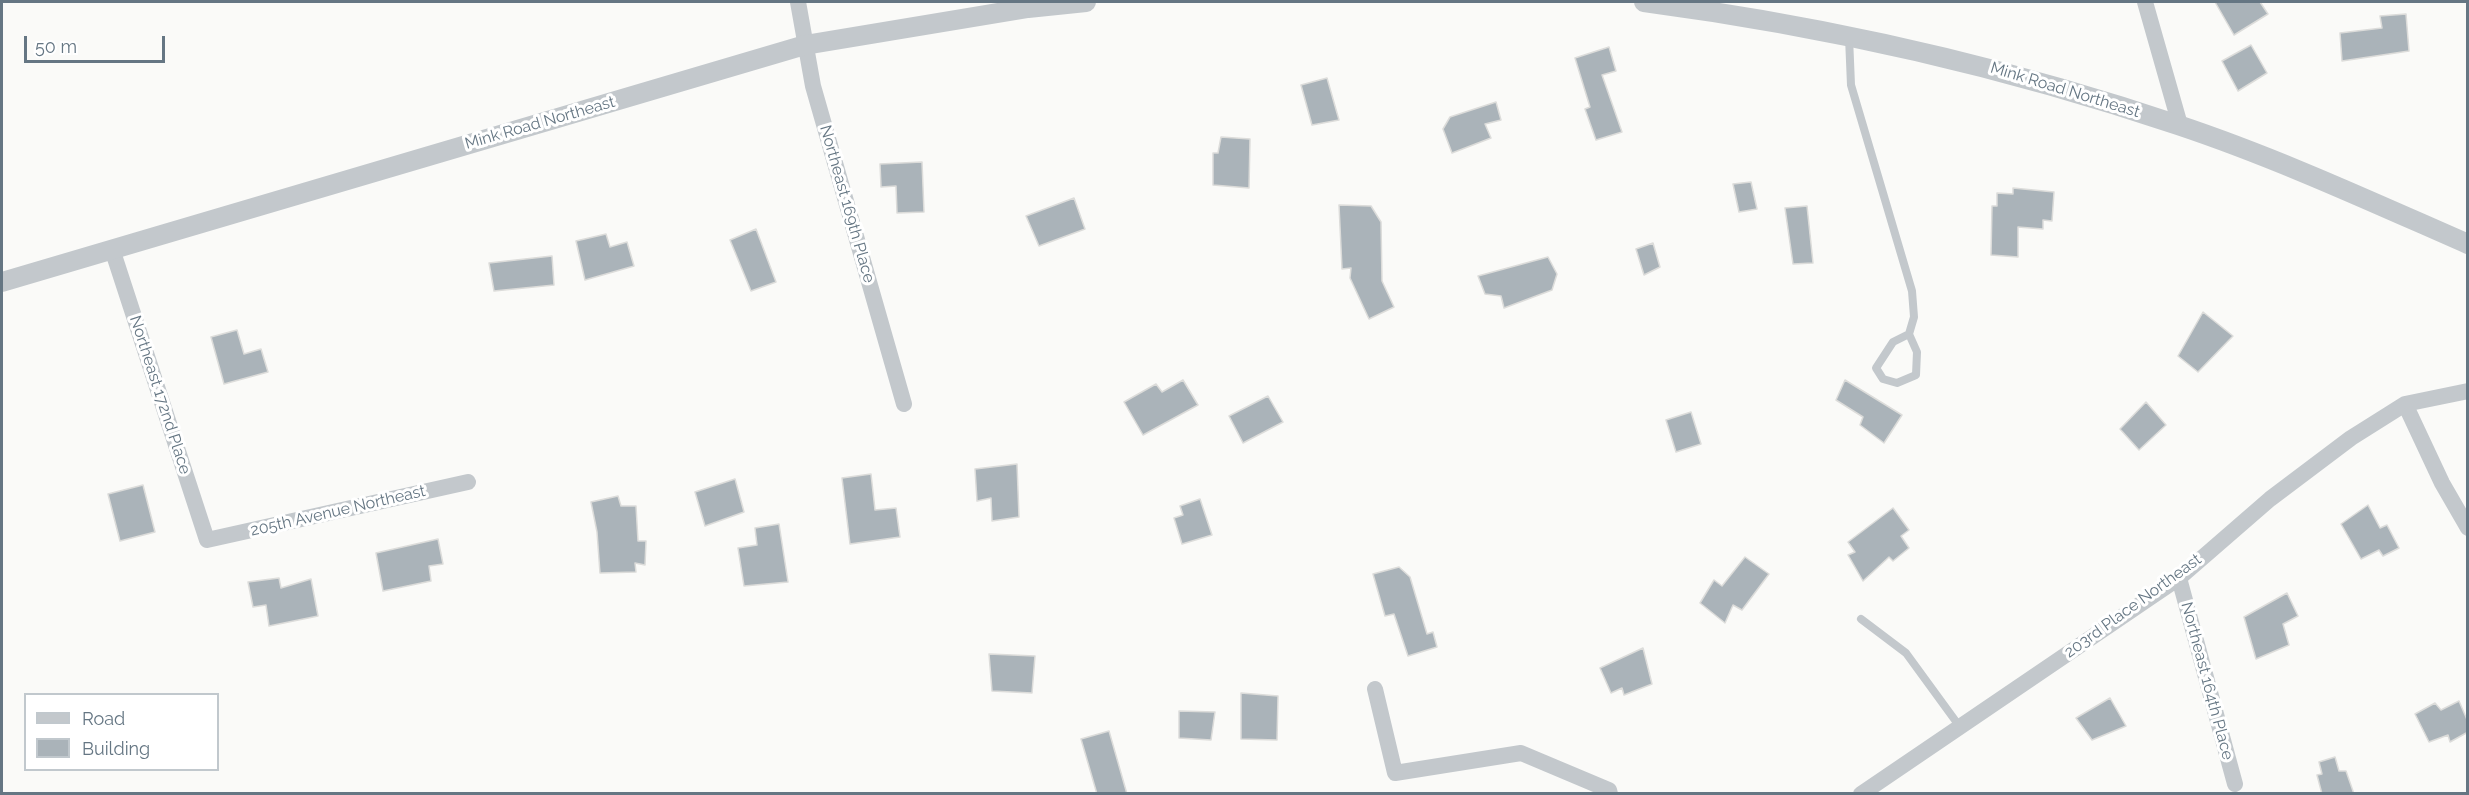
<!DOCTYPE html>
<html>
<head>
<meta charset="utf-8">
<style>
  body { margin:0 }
  #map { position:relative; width:2469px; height:795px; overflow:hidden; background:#fafaf8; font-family:Raleway,sans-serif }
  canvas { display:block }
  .frame { position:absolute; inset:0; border:3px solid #657683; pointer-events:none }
  .legend { position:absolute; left:24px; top:693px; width:195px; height:78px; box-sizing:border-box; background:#fff; border:2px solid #c1c8cd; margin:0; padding:8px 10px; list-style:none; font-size:18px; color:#657683 }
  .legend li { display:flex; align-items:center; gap:12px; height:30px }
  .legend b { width:30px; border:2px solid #c1c8cd }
  .scale { position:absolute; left:24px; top:36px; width:141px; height:27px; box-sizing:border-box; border:3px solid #657683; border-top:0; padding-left:8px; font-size:18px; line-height:21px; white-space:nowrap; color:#657683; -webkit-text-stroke:4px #fff; paint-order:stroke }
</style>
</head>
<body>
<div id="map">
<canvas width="2469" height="795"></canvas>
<div class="frame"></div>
<ul class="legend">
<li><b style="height:8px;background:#c3c8cc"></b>Road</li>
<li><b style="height:16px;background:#aab3b9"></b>Building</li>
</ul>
<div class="scale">50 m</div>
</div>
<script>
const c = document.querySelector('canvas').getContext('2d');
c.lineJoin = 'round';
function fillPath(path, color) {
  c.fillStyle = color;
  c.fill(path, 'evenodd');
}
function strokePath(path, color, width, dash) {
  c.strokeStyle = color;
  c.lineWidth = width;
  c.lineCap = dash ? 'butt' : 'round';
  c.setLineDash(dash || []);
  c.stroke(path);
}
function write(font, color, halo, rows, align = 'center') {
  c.font = font + ' Raleway,sans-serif';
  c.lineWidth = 6;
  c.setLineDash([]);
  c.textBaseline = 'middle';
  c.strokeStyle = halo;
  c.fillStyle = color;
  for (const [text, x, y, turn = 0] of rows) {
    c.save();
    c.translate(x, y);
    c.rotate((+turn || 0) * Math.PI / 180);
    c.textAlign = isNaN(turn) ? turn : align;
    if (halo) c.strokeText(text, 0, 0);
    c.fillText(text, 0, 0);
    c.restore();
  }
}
const building = new Path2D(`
  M2215 2H2260L2268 14 2234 35Z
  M2406 14 2409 51 2342 61 2340 33 2382 28 2380 16Z
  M2251 45 2267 73 2238 91 2222 61Z
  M1609 47 1616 71 1602 75 1622 132 1596 140 1585 109 1590 107 1575 58Z
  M1327 78 1339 120 1312 125 1301 85Z
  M1496 102 1501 120 1485 124 1491 138 1452 153 1443 129 1450 117Z
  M1221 137 1250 139 1249 188 1213 185V153H1218Z
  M922 162 924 212 897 213 896 186 881 187 880 164Z
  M1751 182 1757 209 1739 212 1733 184Z
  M2013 188 2054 192 2052 221 2043 220V229L2018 227V257L1991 255 1992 206H1997V193L2013 194Z
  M1074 198 1085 229 1039 246 1026 216Z
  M1339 205 1371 206 1381 222 1382 281 1394 307 1369 319 1350 278 1351 268 1342 269Z
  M1807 206 1813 263 1793 264 1785 208Z
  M756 229 776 282 751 291 730 240Z
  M606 234 610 247 627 242 634 266 585 280 576 241Z
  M1653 243 1660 267 1644 275 1636 249Z
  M552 256 554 285 494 291 489 263Z
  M1548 257 1557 274 1552 290 1504 308 1501 296 1485 294 1478 276Z
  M2203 312 2233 336 2198 372 2178 356Z
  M237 330 244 354 261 349 268 372 224 384 211 337Z
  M1183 380 1198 405 1143 435 1124 402 1156 384 1162 392Z
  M1845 380 1902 415 1884 443 1860 425 1863 417 1836 400Z
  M1268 396 1283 422 1243 443 1229 416Z
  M2146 402 2166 425 2139 450 2120 429Z
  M1691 412 1701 444 1676 452 1666 420Z
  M1017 464 1019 517 992 521 991 498 977 501 975 469Z
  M871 474 875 510 896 508 900 537 850 544 842 478Z
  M735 479 744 512 705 526 695 492Z
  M143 485 155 532 120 541 108 494Z
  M618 496 621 506H636L638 541H646L645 565 635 563 636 572 600 573 597 532 591 502Z
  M1200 499 1212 535 1182 544 1174 518 1183 515 1180 506Z
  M2368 505 2380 528 2387 525 2399 548 2383 556 2379 550 2361 559 2341 524Z
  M1893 508 1909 530 1901 536 1909 548 1893 561 1889 557 1863 581 1848 555 1855 552 1848 542Z
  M779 524 788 582 744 586 738 548 757 545 755 528Z
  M438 539 443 564 429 566 431 581 383 591 376 553Z
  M1745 557 1769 574 1742 610 1733 605 1725 623 1700 603 1714 580 1722 586Z
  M1399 567 1410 577 1427 634 1433 632 1437 647 1408 656 1394 614 1385 616 1373 574Z
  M279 578 281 588 311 579 318 616 269 626 266 605 253 607 248 582Z
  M2287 593 2298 616 2283 624 2289 645 2256 659 2244 617Z
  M1643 648 1652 684 1624 695 1622 688 1611 693 1600 668Z
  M989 654 1035 656 1032 693 992 691Z
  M1241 693 1278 696 1277 740 1241 739Z
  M2110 698 2126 726 2092 740 2076 718Z
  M2459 701 2468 722V732L2450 742 2448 735 2429 742 2415 714 2435 703 2441 710Z
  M1179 711 1215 712 1211 740 1179 738Z
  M1109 731 1127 794H1097L1081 739Z
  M2335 757 2339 771H2346L2354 794H2322L2317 775 2322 774 2319 762Z`);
fillPath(building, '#aab3b9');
strokePath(building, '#dcdcda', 1.5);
strokePath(new Path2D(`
  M1849 37 1851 85 1912 291 1914 317 1909 334 1893 342 1876 368 1883 379 1897 383 1916 375 1917 352 1909 334
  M1861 619 1906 653 1960 727`), '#c3c8cc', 8);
strokePath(new Path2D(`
  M798 2 813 86 904 404
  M2145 2 2180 125
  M112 249 207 540 468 482
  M2405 404 2442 483 2468 528
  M2179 578 2235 784
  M1375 689 1395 773 1521 753 1609 790 1610 794
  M1861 794 2179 578 2270 499 2351 438 2405 404 2468 391`), '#c3c8cc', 16);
strokePath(new Path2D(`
  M1644 2C1826 26 2003 66 2178 125 2277 158 2372 202 2468 244
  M2 282 805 45 1028 8 1086 2`), '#c3c8cc', 20);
write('16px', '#657683', '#fff', [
  ["Mink Road Northeast",2065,90,17],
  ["Mink Road Northeast",540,123,-16],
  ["Northeast 169th Place",847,204,74],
  ["Northeast 172nd Place",160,395,72],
  ["205th Avenue Northeast",338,511,-13],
  ["203rd Place Northeast",2133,606,-36],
  ["Northeast 164th Place",2207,681,75]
]);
</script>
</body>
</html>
